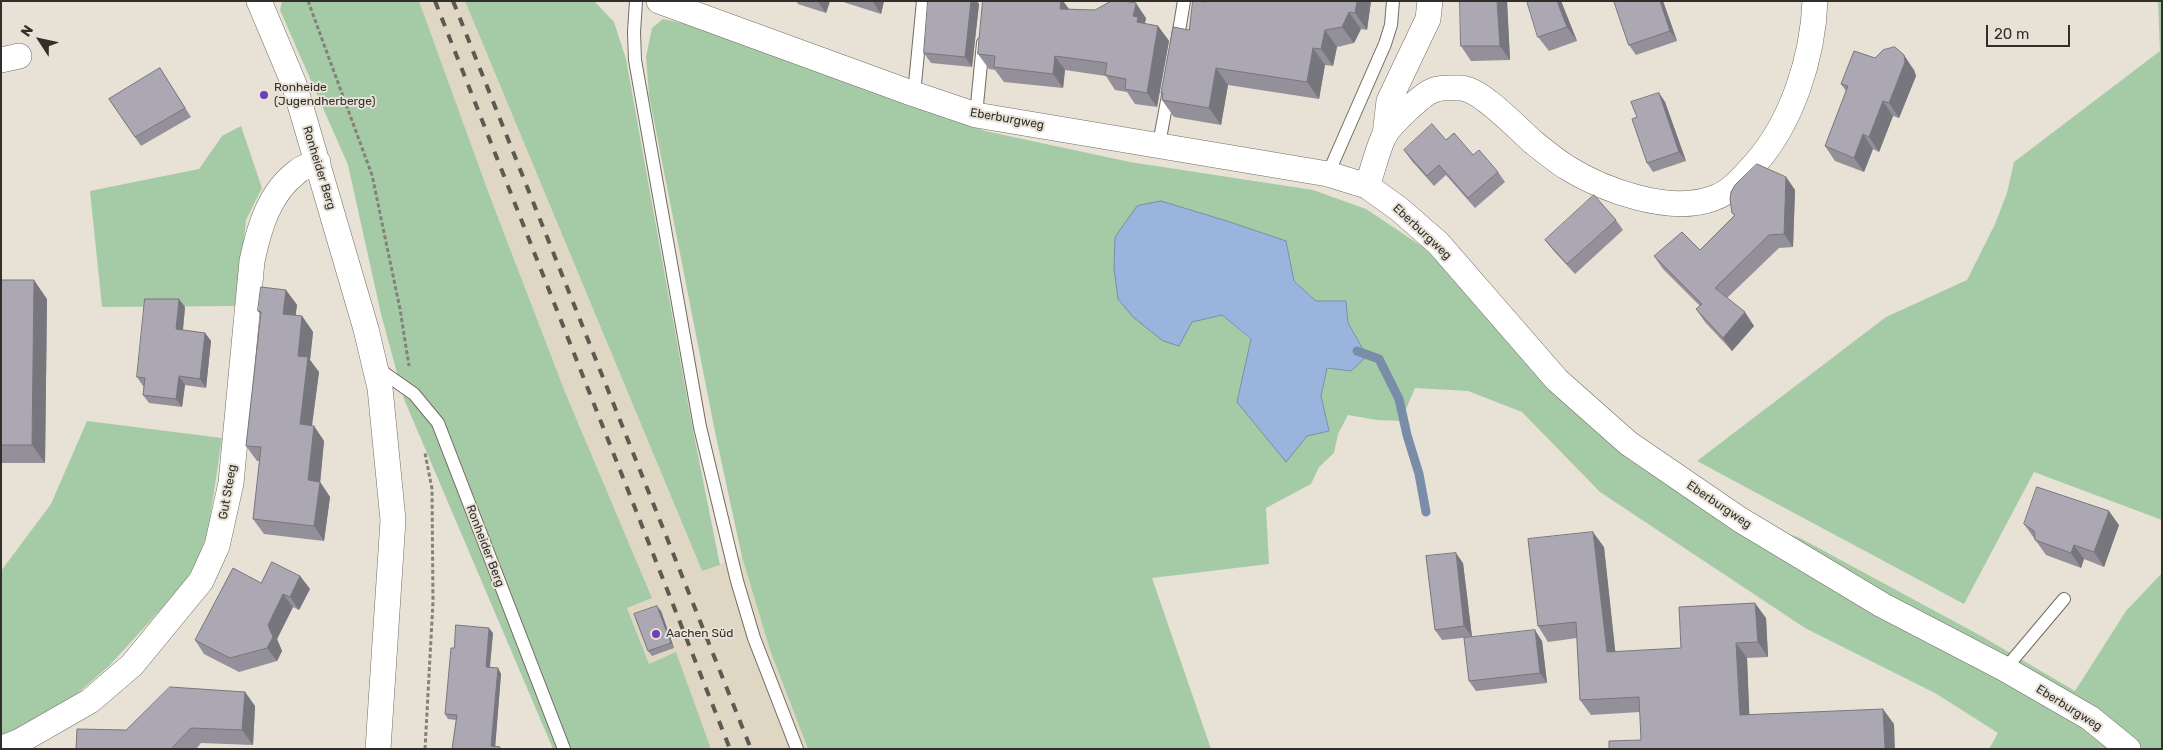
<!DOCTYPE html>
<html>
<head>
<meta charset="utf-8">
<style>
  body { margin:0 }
  #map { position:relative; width:2163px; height:750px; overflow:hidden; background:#e7e1d6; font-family:Rubik,sans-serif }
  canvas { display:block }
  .frame { position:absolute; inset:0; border:2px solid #322f2b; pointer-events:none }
  .north { position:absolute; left:15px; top:15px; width:50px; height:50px; -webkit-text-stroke:4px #e7e1d6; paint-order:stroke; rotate:305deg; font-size:14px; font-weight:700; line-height:20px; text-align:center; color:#322f2b }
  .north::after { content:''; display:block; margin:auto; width:18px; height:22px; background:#322f2b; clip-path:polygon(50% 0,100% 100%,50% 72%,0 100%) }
  .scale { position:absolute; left:1986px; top:25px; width:84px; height:22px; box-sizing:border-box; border:2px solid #322f2b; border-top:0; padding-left:6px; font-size:15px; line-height:18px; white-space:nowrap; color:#322f2b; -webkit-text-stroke:4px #e7e1d6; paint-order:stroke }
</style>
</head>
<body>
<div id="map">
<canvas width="2163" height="750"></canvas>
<div class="frame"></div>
<div class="north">N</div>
<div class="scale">20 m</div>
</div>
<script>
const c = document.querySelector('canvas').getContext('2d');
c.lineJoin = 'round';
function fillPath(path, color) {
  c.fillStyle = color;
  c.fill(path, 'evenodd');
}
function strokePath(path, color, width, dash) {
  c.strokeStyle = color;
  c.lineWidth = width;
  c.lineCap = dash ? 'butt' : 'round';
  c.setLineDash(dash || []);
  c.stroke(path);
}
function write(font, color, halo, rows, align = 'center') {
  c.font = font + ' Rubik,sans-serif';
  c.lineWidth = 4;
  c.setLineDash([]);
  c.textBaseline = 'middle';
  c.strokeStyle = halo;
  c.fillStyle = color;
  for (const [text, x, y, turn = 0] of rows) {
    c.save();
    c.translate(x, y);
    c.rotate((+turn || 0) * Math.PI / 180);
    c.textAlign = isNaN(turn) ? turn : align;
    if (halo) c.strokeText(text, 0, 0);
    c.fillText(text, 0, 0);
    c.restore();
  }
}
fillPath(new Path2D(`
  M419 1H465L701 570 742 557 770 650 808 749H711L676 652 649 665 627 608 652 598 565 392 489 194Z`), '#dfd6c4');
fillPath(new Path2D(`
  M282 1H419L489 194 565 392 652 598 627 608 649 664 676 652 711 749H553L404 399 381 314 348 165 280 10Z
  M465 1H594L614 22 626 59 691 420 720 565 702 571Z
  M2158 1H2162V520L2034 472 1964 604 1697 461 1886 317 1967 280 1995 224 2007 193 2014 162 2160 51Z
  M663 19 705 28 985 131 1130 162 1313 190 1366 209 1423 247 1472 296 1562 376 1631 461 1774 552 1789 534 1800 538 1983 637 2075 691 2126 611 2162 573V749H1989L1998 733 1935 693 1805 628 1600 492 1522 412 1468 391 1415 388 1401 421 1377 420 1348 415 1338 434 1334 453 1319 467 1311 484 1266 508 1269 564 1152 578 1211 749H808L770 650 742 557 715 432 649 95 646 57 652 28ZM1161 202 1230 222 1286 241 1294 281 1316 301H1346L1348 323 1367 356 1327 367 1321 396 1329 431 1307 436 1237 402 1251 340 1222 315 1192 322Z
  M241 126 262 188 246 220 237 306 102 307 90 191 199 169 222 136Z
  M87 421 222 438 208 532 197 561 183 585 109 666 71 699 1 738V571L51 504Z`), '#a5cba6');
const water = new Path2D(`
  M1161 201 1230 222 1286 241 1294 281 1316 301H1346L1348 323 1367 356 1351 371 1327 368 1321 396 1329 431 1307 436 1286 462 1237 402 1251 339 1222 315 1192 322 1179 346 1163 341 1133 317 1118 299 1114 268 1115 237 1137 206Z`);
fillPath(water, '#99b5de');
strokePath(water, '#7a8da8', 1);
strokePath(new Path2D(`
  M1357 351 1379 359 1399 399 1407 435 1419 474 1426 512`), '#7a8da8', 9);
const service = new Path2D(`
  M636 1 634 32 635 60 700 427 737 581 754 638 797 749
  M1177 43 1184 1
  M914 94 923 1
  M976 115 983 43
  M1159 144 1169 90
  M1328 174 1385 44 1391 25 1393 1
  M377 368 414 394 438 423 564 749
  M2005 669 2064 599`);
const minor = new Path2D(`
  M259 1 294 84 366 329 380 388 393 520 378 749
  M659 1 914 94 976 115 1328 174 1367 186 1399 209 1438 243 1557 380 1628 443 1739 519 1882 605 2005 669 2090 718 2128 749
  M1 60 19 56
  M1385 135 1389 101 1428 19 1430 1
  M1367 186C1373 170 1377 151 1384 136 1390 125 1422 94 1434 90 1441 87 1453 88 1461 88 1481 89 1517 128 1533 142 1543 150 1554 159 1566 167 1603 190 1670 215 1714 198 1731 192 1742 178 1754 165 1792 123 1813 57 1815 1
  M1 749 20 741 90 701 132 665 201 581 217 546 231 483 252 261C259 228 269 193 297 172 302 167 311 165 318 162`);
strokePath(service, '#726c63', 14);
strokePath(minor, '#726c63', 26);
strokePath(new Path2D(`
  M308 1 372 175 400 309 409 366
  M425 749 433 602 432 489 425 453`), '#858079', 3, [4, 2.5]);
strokePath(service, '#fff', 12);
strokePath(minor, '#fff', 25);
strokePath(new Path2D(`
  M435 1 730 749
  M453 1 751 749`), '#5d5953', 4, [9, 9]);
fillPath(new Path2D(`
  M796 1H830L826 13 798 4Z
  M840 1H884L881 14Z
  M983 1H1063L1069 9 1146 18 1145 24 1158 26 1169 41 1157 107 1135 104 1127 92 1115 90 1106 76 1065 70 1063 88 1004 82 995 70 989 69 978 54Z
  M1205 1H1371L1367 30 1361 29 1354 43 1337 47 1333 66 1325 65 1319 99 1228 85 1221 125 1174 117 1162 100 1163 95 1161 93 1189 30Z
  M1507 1 1510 60 1471 61 1461 46Z
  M1561 1 1577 41 1549 51 1538 37Z
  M1614 1H1663L1677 41 1636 55 1629 45Z
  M979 4 972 67 931 63 924 53Z
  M160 68 191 117 141 146 109 99Z
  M1914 70 1916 76 1899 118 1893 116 1879 152 1873 149 1864 172 1835 161 1825 146 1846 91 1841 84Z
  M1659 93 1665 102 1686 161 1653 172 1647 163 1637 117Z
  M1446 140 1473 155 1498 172 1505 182 1475 208 1446 175 1434 186 1411 160 1404 150Z
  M1786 177 1795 190 1793 247 1779 248 1727 298 1754 326 1732 351 1705 322 1696 309 1700 306 1663 269 1654 256 1700 250 1735 216 1732 213Z
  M1616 220 1623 230 1575 274 1553 250 1545 240Z
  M1 280 47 299 45 463H1Z
  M286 290 297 305 295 316H302L313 332 310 360 319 372 312 426H314L324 441 320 482 330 497 324 541 264 534 253 519 260 461H257L246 446 261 316 258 311Z
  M185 307 183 330 205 333 211 341 206 388 185 385 182 407 149 403 143 395 144 386H143L137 377Z
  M2024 524 2119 525 2104 567 2084 559 2081 568 2046 555Z
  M1604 547 1615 652 1681 648 1766 618 1768 657 1747 658 1749 714 1894 724 1641 740 1640 712 1591 715 1580 700 1577 638 1548 642 1538 626Z
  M1463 563 1472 637 1442 640 1435 630Z
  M300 576 310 589 299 610 293 607 277 639 282 651 277 661 239 672 204 654 195 640 261 583Z
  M661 611 674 648 652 656 648 651Z
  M493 633 490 668H498L501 674 495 747H500L501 749H452L456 720 448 719 445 714 454 648Z
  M1542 641 1547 683 1476 691 1469 681Z
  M245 692 255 706 253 745 201 743 196 749H76L126 730Z`), '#94909a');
fillPath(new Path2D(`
  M819 1H830L826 13 818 2Z
  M873 1H884L881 14 873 2Z
  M970 1H977L979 4 972 67 965 57Z
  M1061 1H1063L1071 12 1060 9Z
  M1357 1H1371L1367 30 1355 13Z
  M1497 1H1507L1510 60 1500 46Z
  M1557 1H1561L1577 41 1567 27Z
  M1660 1H1663L1677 41 1670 31Z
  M1136 3 1146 18 1144 26 1147 37 1133 16Z
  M1349 12 1361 29 1354 43 1342 27Z
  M1158 26 1169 41 1157 107 1147 93Z
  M1325 30 1337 47 1333 66 1321 49Z
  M1313 48 1325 65 1319 99 1307 82Z
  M1904 55 1914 70 1916 76 1899 118 1889 103Z
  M1055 56 1065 70 1063 88 1053 74Z
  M1216 68 1228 85 1221 125 1209 108Z
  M1659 93 1665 102 1686 161 1679 152Z
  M1883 101 1893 116 1879 152 1869 137Z
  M1863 134 1873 149 1864 172 1854 158Z
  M1786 177 1795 190 1793 247 1784 234Z
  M34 280 47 299 45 463 32 445Z
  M286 290 297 305 294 329 283 314Z
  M179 299 185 307 182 338 176 329Z
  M1745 312 1754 326 1732 351 1723 338Z
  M302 316 313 332 310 360 319 372 310 439 300 424 298 356Z
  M205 333 211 341 206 388 200 379Z
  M179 376 185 385 182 407 176 399Z
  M314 426 324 441 320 484V482L330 497 324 541 314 526 308 480Z
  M2109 511 2119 525 2104 567 2094 552Z
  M1593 532 1604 547 1617 667 1607 652Z
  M2074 545 2084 559 2081 568 2071 553Z
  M1456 553 1463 563 1472 637 1464 626Z
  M300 576 310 589 299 610 290 597Z
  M283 594 293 607 277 639 282 651 277 661 267 648 268 625Z
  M1755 603 1766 618 1768 657 1758 642Z
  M657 606 661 611 674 648 671 643Z
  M489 628 493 633 489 673 486 667Z
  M1535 630 1542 641 1547 683 1540 673Z
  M1736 643 1747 658 1750 730 1740 715Z
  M498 668 501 674 495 749 491 746Z
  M245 692 255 706 253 745 242 730Z
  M1883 709 1894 724 1895 749H1885Z`), '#78767d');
const building = new Path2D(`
  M928 1H971L965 57 924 53Z
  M983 1H1061L1060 9 1095 10 1111 1H1124L1136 3 1133 16 1138 17 1137 22 1158 26 1147 93 1125 89 1126 79 1105 75 1107 63 1055 56 1053 74 994 67 995 56 978 54Z
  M1193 1 1205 2V1H1357L1355 13 1349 12 1342 27 1325 30 1321 49 1313 48 1307 82 1216 68 1209 108 1162 100 1163 93H1161L1173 27 1189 30Z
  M1460 1H1497L1500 46H1461Z
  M1527 1H1557L1567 27 1538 37Z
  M1614 1H1660L1670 31 1629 45Z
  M1895 47 1904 55 1905 62 1889 103 1883 101 1869 137 1863 134 1854 158 1825 146 1848 86 1841 84 1854 51 1875 58 1883 50Z
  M160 68 185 108 135 137 109 99Z
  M1659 93 1679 152 1647 163 1632 119 1637 117 1631 102Z
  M1432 124 1446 140 1454 133 1473 155 1479 150 1498 172 1468 198 1439 165 1427 176 1404 150Z
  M1757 164 1786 177 1784 234 1769 235 1715 288 1745 312 1723 338 1696 309 1702 304 1654 256 1682 232 1700 250 1735 215 1732 213 1730 199 1731 192 1735 185Z
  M1594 195 1616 220 1567 264 1545 240Z
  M1 280H34L32 445H1Z
  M261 287 286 290 283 314 302 316 298 356 308 357 300 424 314 426 308 480 320 482 314 526 253 519 261 447 246 446 261 312 258 311Z
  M145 299H179L176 329 205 333 200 379 179 376 176 399 143 395 145 378 137 377Z
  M2037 487 2109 511 2094 552 2074 545 2071 553 2035 540 2034 531 2024 524Z
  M1593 532 1607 652 1681 648 1679 607 1755 603 1758 642 1736 643 1740 715 1883 709 1885 749H1609V741L1641 740 1639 697 1580 700 1576 622 1538 626 1528 539Z
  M1456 553 1464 626 1435 630 1426 556Z
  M272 562 300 576 290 597 283 594 268 625 273 637 267 648 230 658 195 640 233 568 261 583Z
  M657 606 671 643 648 651 634 614Z
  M456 625 489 628 486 667 498 668 491 746 500 747 499 749H452L457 715 445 714 451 648H454Z
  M1535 630 1540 673 1469 681 1464 638Z
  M170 687 245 692 242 730 191 728 171 749H76L77 729 126 730Z`);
fillPath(building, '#aca8b3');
strokePath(building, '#78767d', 1);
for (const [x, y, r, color] of [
  [264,95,5,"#6c3fb7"],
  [656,634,5,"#6c3fb7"]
]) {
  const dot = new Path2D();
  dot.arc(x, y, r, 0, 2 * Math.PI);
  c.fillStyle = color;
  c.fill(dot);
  strokePath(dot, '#e7e1d6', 2);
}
write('12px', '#322f2b', '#e7e1d6', [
  ["Ronheide",274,88],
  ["(Jugendherberge)",274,102],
  ["Aachen Süd",666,634]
], 'left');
write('12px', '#322f2b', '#e7e1d6', [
  ["Eberburgweg",1007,119,10],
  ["Ronheider Berg",319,168,73],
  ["Eberburgweg",1422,232,43],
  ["Gut Steeg",228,492,-80],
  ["Eberburgweg",1719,505,34],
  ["Ronheider Berg",485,546,69],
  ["Eberburgweg",2069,708,32]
]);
</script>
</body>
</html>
